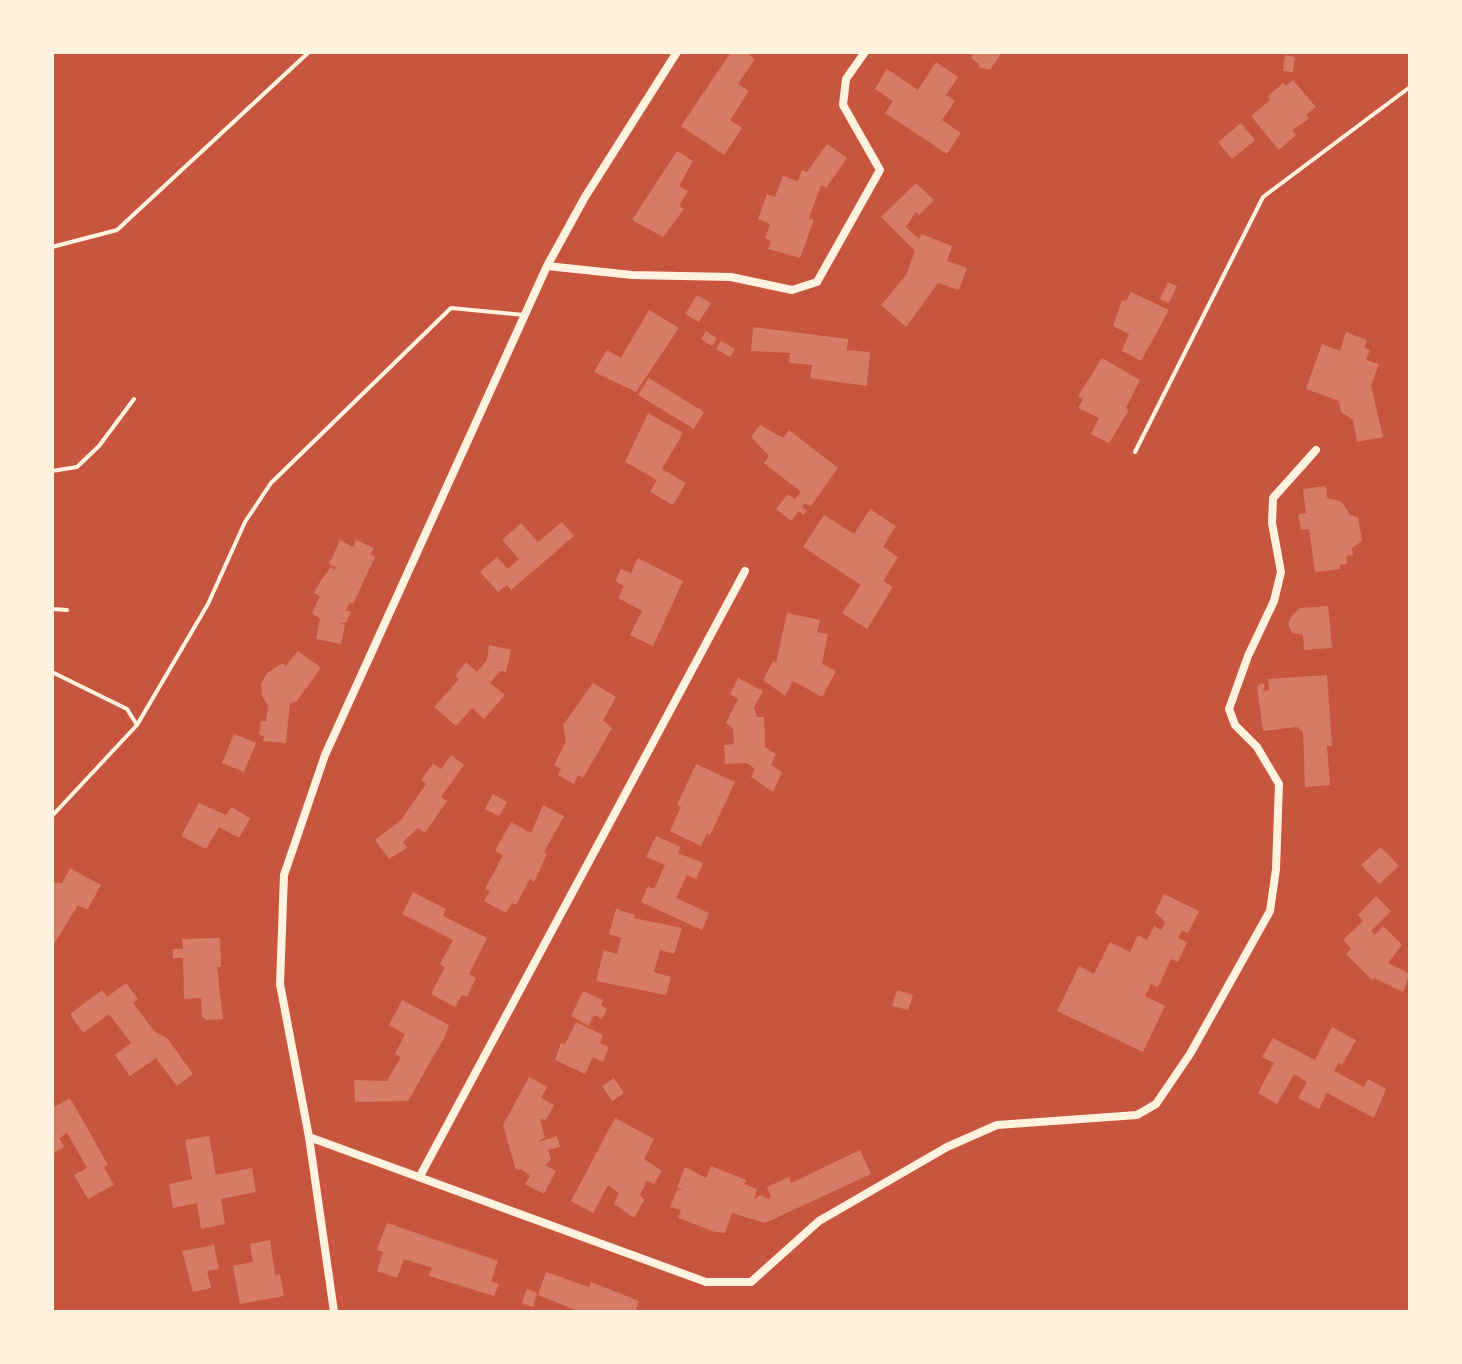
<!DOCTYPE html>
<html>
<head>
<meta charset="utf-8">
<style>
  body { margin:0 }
  #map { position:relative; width:1462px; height:1364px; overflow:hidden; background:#c8553d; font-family:Manrope,sans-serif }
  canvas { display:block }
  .frame { position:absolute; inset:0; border:54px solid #fff3e0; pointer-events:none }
</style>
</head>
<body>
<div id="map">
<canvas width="1462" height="1364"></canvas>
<div class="frame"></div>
</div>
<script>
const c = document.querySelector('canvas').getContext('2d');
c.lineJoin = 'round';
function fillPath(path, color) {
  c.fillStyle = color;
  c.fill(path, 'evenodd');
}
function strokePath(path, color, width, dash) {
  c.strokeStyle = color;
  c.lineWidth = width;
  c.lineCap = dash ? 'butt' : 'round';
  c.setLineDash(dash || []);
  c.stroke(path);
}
fillPath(new Path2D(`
  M731 52H745L755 59 738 84 749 91 730 120 742 128 724 155 681 126Z
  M974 52H1002L990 70 978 67 979 64 971 58Z
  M1285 55 1295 57 1293 72 1283 71Z
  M936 62 958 77 946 95 955 101 942 120 961 133 947 154 885 113 893 101 875 89 887 69 918 90Z
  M1293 80 1316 107 1306 115 1309 119 1292 130 1296 135 1279 150 1251 116 1270 100 1268 96 1283 83 1286 86Z
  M1241 123 1255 140 1232 159 1218 142Z
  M827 144 847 158 826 188 821 185 809 218 814 220 800 258 768 249 771 241 765 238 770 224 758 219 767 194 775 197 783 176 798 181 802 170 807 172Z
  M677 151 693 161 679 186 688 191 679 206 684 209 663 237 632 220Z
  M916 183 934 200 919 215 916 212 906 227 919 239 921 234 952 246 947 261 967 268 959 290 938 283 906 327 881 305 906 275 915 251 881 217Z
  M1168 282 1177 286 1169 303 1160 299Z
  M1131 292 1169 310 1141 361 1122 351 1129 334 1113 326 1122 300 1126 301Z
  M697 295 711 303 699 322 685 314Z
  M649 310 679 328 636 392 594 372 607 350 621 358Z
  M753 327 848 339 847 350 870 352 867 386 810 378 812 365 789 363 790 353 751 351Z
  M706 331 717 338 712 346 701 339Z
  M1346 332 1367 340 1364 348 1370 350 1366 360 1379 364 1371 385 1383 437 1357 442 1353 420 1341 412 1339 401 1306 389 1322 344 1340 351Z
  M721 341 735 349 730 357 716 349Z
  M1102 358 1140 380 1126 408 1129 410 1109 443 1091 434 1099 418 1078 408 1083 399 1078 396Z
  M649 378 704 412 694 429 638 395Z
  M648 413 683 433 662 469 686 483 673 505 650 492 657 480 625 462Z
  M760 425 783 438 789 430 838 468 811 506 804 504 802 507 807 511 803 515 799 511 791 521 776 509 788 494 795 499 801 492 764 463 769 456 751 437Z
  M1326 486 1327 498 1342 502 1350 515 1358 517 1362 541 1352 548 1353 555 1346 556 1347 564 1340 565V569L1315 572 1309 529 1301 530 1298 514 1306 513 1303 489Z
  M870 509 896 526 883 547 898 557 883 581 893 587 867 629 842 613 861 585 803 547 824 515 854 534Z
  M562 522 574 536 511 590 507 585 498 592 480 572 497 557 508 569 519 559 502 540 521 523 538 542Z
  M340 540 353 547 356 540 374 548 370 554 375 557 353 604 350 602 346 610 351 612 346 623H340L345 625 341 644 316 639 320 619 312 613 320 596 314 593 321 580 331 567 335 570 336 567 329 564Z
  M638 558 683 581 653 646 630 635 642 611 618 598 624 586 615 581 621 569 631 573Z
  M1328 606 1332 648 1304 650 1303 635 1292 633 1288 624 1291 617 1299 608Z
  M787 613 820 620 817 632 828 634 822 664 836 671 822 697 793 681 785 696 763 680 773 661 776 663Z
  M489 645 511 650 506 672 500 671 490 683 505 695 484 719 472 708 456 726 434 707 459 679 455 676 466 662 477 672 487 660Z
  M298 651 321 668 296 702 290 703 286 743 263 741 264 736 259 735 261 721H266L268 706 262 696 261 684 267 673 283 663 286 666Z
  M1327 675 1332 746H1327L1330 785 1305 787 1303 732 1297 727 1263 731 1257 686 1262 683 1265 684 1263 691 1269 690 1268 679Z
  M738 678 763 691 754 707 757 717H764L765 747 776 754 771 765 782 772 773 792 751 777 755 769 747 763 725 764 724 745 734 744 733 729 726 723 738 699 730 694Z
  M593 683 616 697 603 720 612 728 583 778 578 775 574 784 558 775 561 769 554 765 566 742 563 725Z
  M234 734 256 743 244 772 222 763Z
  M451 755 464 765 441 797 447 801 425 833 418 828 403 842 407 848 389 859 375 840 401 820 426 784 421 780 433 764 441 769Z
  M696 764 735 782 710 835 707 833 701 846 670 831 681 807 677 805Z
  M493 794 507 802 499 816 485 809Z
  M199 803 226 815 231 807 250 818 239 838 219 827 206 849 181 836Z
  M543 805 564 816 544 852 547 854 534 882 530 879 516 905 512 903 506 913 484 901 490 891 485 889 503 855 495 851 511 822 531 833Z
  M656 836 681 847 678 853 703 863 696 879 687 875 676 898 709 913 702 930 641 902 648 886 654 889 665 865 646 857Z
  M1381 847 1399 866 1379 884 1361 865Z
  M70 868 101 885 87 910 78 905 54 944 52 883H62Z
  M413 892 446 909 443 916 487 938 469 974 476 978 467 997 462 995 455 1007 431 994 445 967 440 964 453 940 402 914Z
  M1164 894 1199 911 1188 933 1182 930 1178 938 1187 942 1178 962 1171 959 1158 987 1151 984 1145 996 1165 1006 1143 1052 1057 1011 1079 966 1094 974 1110 942 1130 952 1138 935 1147 940 1154 926 1161 930 1165 922 1155 912Z
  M1376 896 1391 911 1371 931 1375 935 1383 926 1402 945 1388 963 1410 974 1403 992 1374 978 1372 980 1346 954 1351 949 1343 940 1363 921 1358 915Z
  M616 909 635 915 634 918 682 928 674 954 660 950 654 972 671 977 666 995 596 981 604 950 617 954 621 938 609 934Z
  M220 938 221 967H217L223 1019 207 1020 202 1017 201 998 184 999 183 958H173V949H183L182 939Z
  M126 983 138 999 133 1003 155 1032 167 1038 193 1074 177 1086 156 1058 130 1076 115 1055 131 1043 109 1014 83 1033 70 1014 102 990 107 997Z
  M897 990 913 995 908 1010 892 1006Z
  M583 991 603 1000 601 1005 607 1009 602 1019 594 1015 589 1026 571 1016Z
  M402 1000 449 1025 444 1038 408 1101 355 1102 354 1080 387 1081 401 1057 395 1054 405 1034 389 1025Z
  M576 1022 603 1035 600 1043 609 1047 603 1062 593 1057 585 1074 555 1060 561 1043 565 1044Z
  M1332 1027 1356 1040 1342 1065 1339 1063 1334 1071 1364 1087 1368 1079 1386 1089 1374 1118 1327 1093 1319 1109 1298 1098 1307 1082 1294 1074 1277 1104 1258 1093 1274 1063 1262 1057 1273 1038 1315 1060Z
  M529 1077 547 1087 541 1098 554 1105 546 1120 540 1119 545 1137 538 1142 557 1136 560 1147 548 1150 551 1160 545 1165 556 1171 544 1194 525 1184 530 1176 521 1169 516 1170 503 1125Z
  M614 1078 624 1093 612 1101 602 1086Z
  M70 1098 108 1165 104 1167 114 1185 88 1199 74 1175 87 1168 67 1133 59 1138 64 1147 52 1154V1108Z
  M615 1118 654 1139 644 1159 662 1171 654 1184 647 1181 640 1195 644 1200 634 1218 614 1204 619 1193 608 1185 593 1213 571 1201Z
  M209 1136 216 1175 252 1168 256 1192 221 1199 225 1224 201 1229 197 1203 173 1208 169 1184 192 1179 185 1140Z
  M860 1150 871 1174 765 1223 732 1213 725 1233 715 1232 678 1218 681 1210 670 1207 677 1190H683L677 1188 685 1167 706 1178 711 1166 746 1180 744 1184 757 1189 754 1200 760 1195 769 1199 771 1197 767 1187 789 1177 791 1183Z
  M387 1223 498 1261 491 1281 499 1284 494 1296 429 1276 432 1268 404 1259 397 1278 377 1271 383 1252 377 1250Z
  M270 1240 275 1275 280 1274 284 1296 240 1304 233 1266 253 1262 250 1244Z
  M214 1245 219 1269 207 1271 211 1288 193 1292 182 1251Z
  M546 1272 589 1287 591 1282 639 1301 635 1312H580L538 1295Z
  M527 1289 537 1293 533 1307 522 1303Z`), '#d67c66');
strokePath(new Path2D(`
  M52 247 117 230 309 52
  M52 471 77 467 99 446 134 399
  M52 609 67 610`), '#fff3e0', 4);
strokePath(new Path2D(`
  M1135 452 1263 197 1410 87
  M52 672 127 709 137 725
  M52 816 137 725 208 604 245 522 271 483 451 308 524 315`), '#fff3e0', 4);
strokePath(new Path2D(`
  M547 266 632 275 731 277 792 290 817 282 880 170 843 105 846 79 865 52
  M309 1137 706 1282H751L819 1221 947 1147 997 1125 1137 1115 1156 1104 1190 1054 1270 911 1276 869 1279 784 1257 747 1235 725 1229 709 1248 656 1274 601 1281 572 1272 523 1273 498 1316 450
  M420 1176 745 571
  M334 1312 309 1137 280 984 284 875 325 755 547 266 585 197 677 52`), '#fff3e0', 8);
</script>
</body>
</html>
